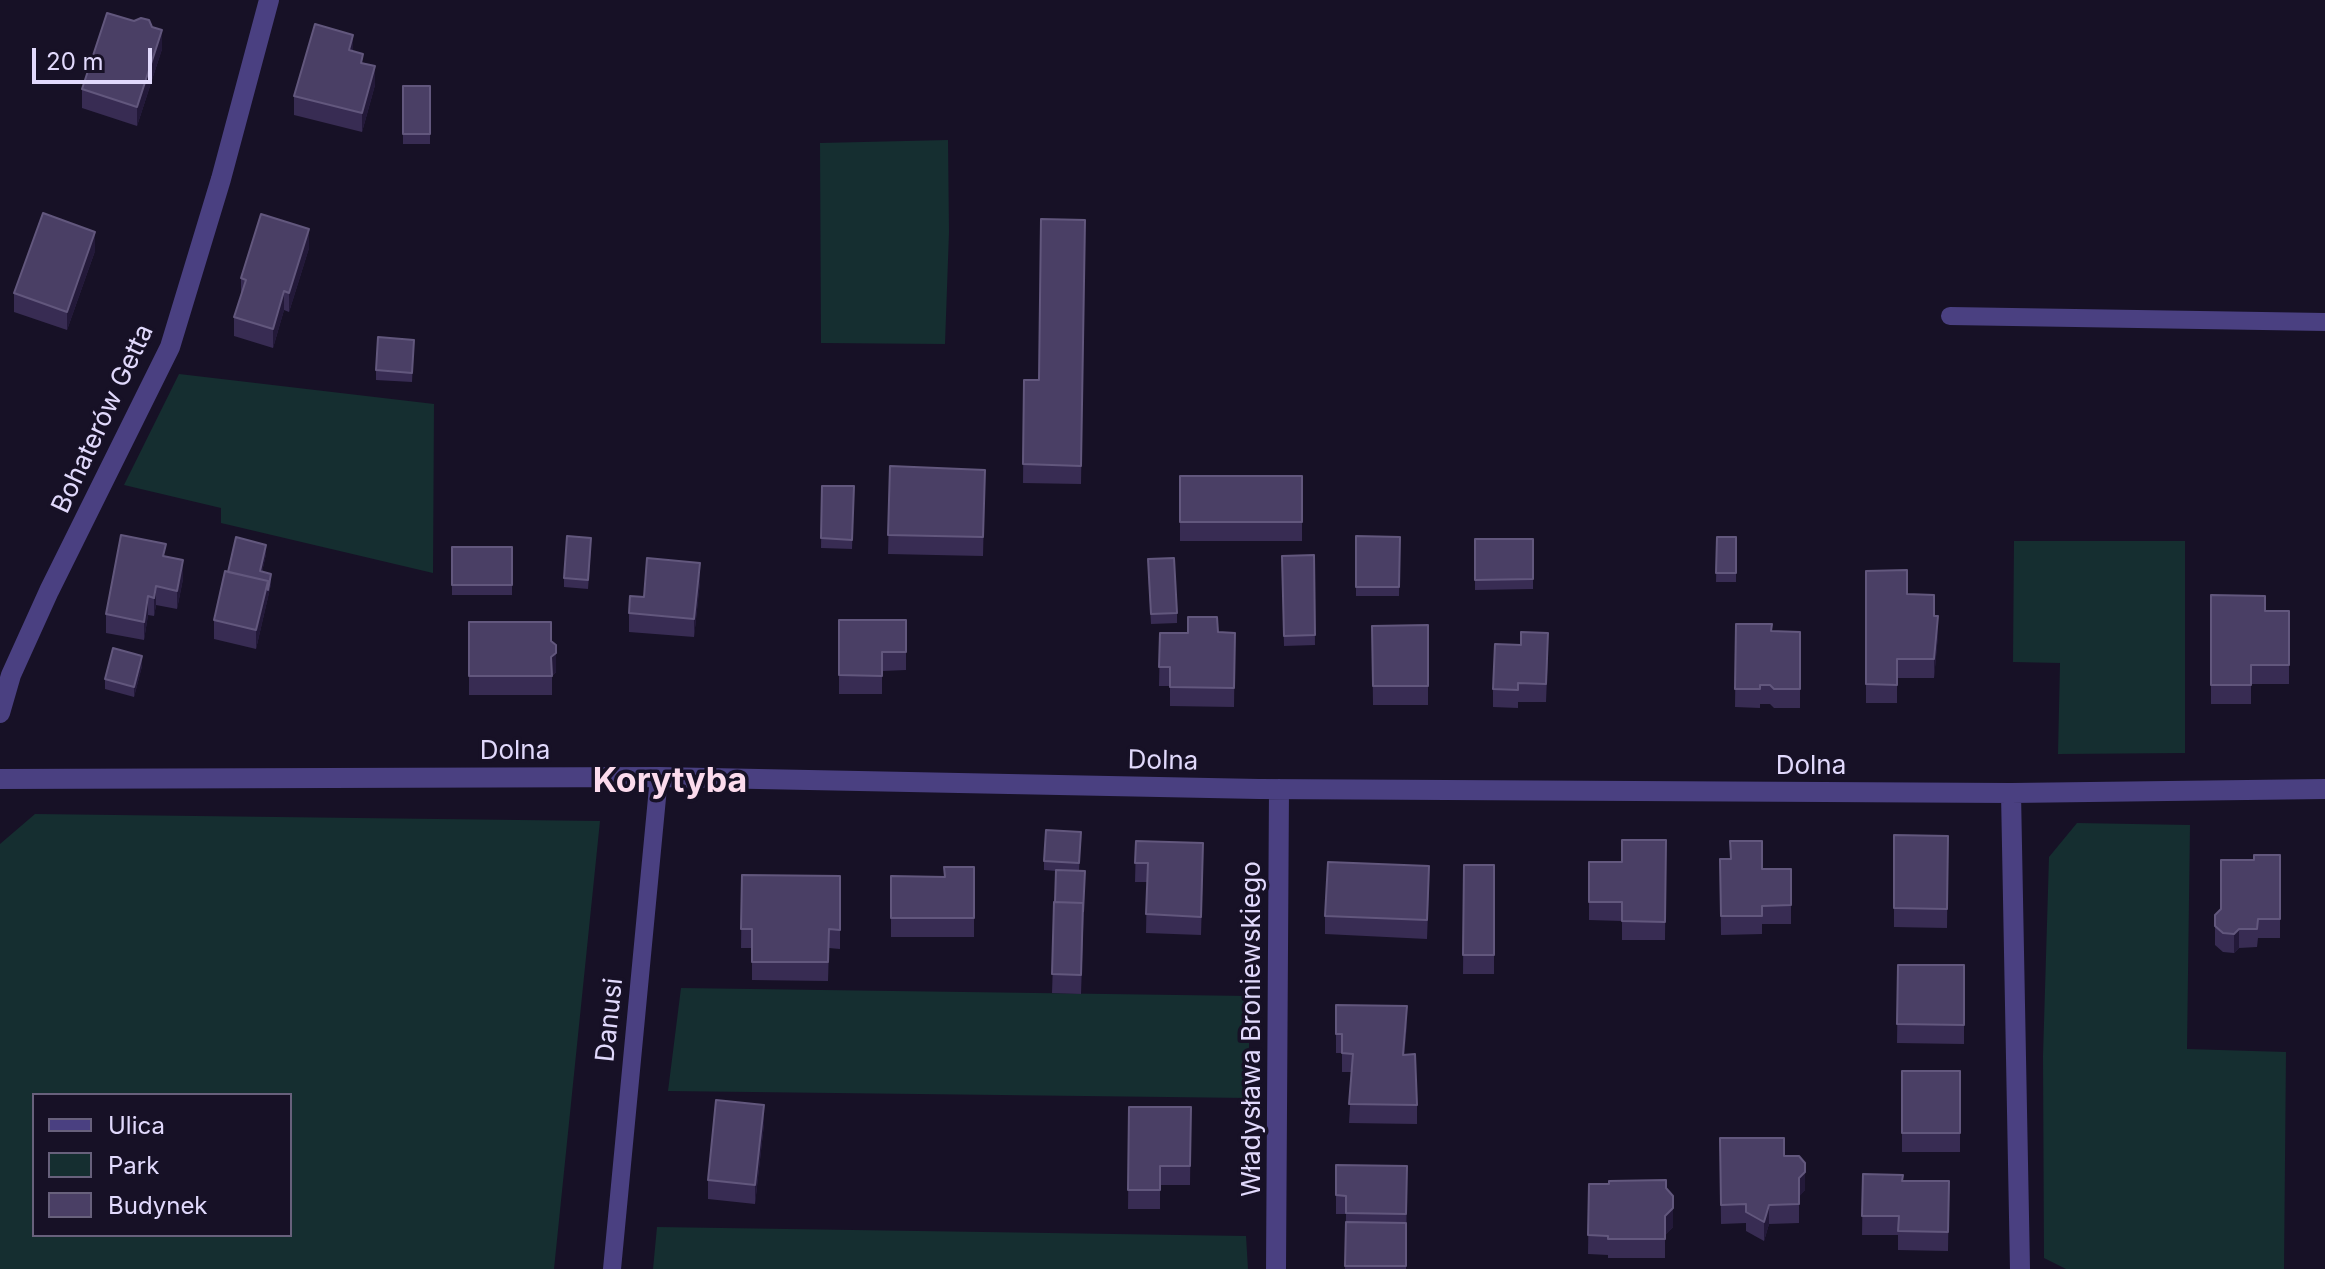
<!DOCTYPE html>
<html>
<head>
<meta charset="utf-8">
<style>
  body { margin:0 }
  #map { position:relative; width:2325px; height:1269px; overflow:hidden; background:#171126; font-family:Inter,sans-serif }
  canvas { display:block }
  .legend { position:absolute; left:32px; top:1093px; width:260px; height:144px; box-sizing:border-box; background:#171126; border:2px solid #68617c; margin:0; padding:10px 14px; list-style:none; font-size:24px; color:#e1d9fc }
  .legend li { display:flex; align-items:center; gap:16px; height:40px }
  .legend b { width:40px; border:2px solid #68617c }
  .scale { position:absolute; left:32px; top:48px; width:120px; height:36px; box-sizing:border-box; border:4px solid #e1d9fc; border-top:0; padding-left:10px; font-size:24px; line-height:28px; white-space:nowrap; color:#e1d9fc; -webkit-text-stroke:6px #171126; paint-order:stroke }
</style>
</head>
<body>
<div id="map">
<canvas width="2325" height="1269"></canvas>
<ul class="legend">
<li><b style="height:10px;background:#4a4081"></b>Ulica</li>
<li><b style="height:22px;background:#152e30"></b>Park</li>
<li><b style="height:22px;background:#4a3f65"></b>Budynek</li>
</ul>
<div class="scale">20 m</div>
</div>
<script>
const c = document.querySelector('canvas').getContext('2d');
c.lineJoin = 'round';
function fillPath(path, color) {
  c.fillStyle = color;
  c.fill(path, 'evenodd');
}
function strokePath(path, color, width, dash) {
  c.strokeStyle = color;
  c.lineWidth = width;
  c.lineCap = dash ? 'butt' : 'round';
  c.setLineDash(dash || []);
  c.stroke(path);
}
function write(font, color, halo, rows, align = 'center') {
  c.font = font + ' Inter,sans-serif';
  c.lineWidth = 7;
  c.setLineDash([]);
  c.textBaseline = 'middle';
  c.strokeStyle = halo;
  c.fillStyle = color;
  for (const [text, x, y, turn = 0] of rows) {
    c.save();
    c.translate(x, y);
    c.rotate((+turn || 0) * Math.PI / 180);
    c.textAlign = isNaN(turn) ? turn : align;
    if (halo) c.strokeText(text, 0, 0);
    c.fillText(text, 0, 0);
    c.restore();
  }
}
fillPath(new Path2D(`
  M948 140 949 232 945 344 821 343 820 143Z
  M179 374 434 404 433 573 221 523V508L124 485Z
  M2014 541H2185V753L2058 754 2060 663 2013 662Z
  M35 814 600 821 554 1269H0V844ZM34 1095H290V1235H34Z
  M2077 823 2190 825 2187 1049 2286 1052 2284 1269H2066L2044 1258 2043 1056 2049 857Z
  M681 988 1249 996V1098L668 1091Z
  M657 1227 1246 1236 1248 1269H653Z`), '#152e30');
strokePath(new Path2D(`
  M1950 316 2325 322
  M612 1269 659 777`), '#4a4081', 18);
strokePath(new Path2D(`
  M0 713 11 675 49 591 170 347 221 179 269 0
  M0 779 659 777 1259 789 2011 793 2325 789
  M2011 793 2020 1269
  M1276 1269 1279 789`), '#4a4081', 20);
fillPath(new Path2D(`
  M162 49 137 126 82 108V89Z
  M353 51 375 85 362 132 294 115V96Z
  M403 86H430V144H403Z
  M1085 220 1081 484 1023 483 1024 380H1039Z
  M309 248 289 312 284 310 273 348 234 336V317L241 296V278Z
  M95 251 67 330 14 312V293Z
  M414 340 412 382 376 380V370Z
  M890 466 985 470 983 556 888 554Z
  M1180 476H1302V541H1180Z
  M822 486H854L852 549 821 548Z
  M1356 536 1400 537 1399 596H1356Z
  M1717 537H1736V582H1716Z
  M1475 539H1533V589L1475 590Z
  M452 547H512V595H452Z
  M591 547 588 589 564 587V578Z
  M266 554 262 572 271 584 256 649 214 639V620L228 572Z
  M1314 555 1315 645 1284 646 1282 556Z
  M166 556 183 579 177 609 156 605 154 616 148 615 144 640 106 633V614Z
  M1148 569 1177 613V623L1151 624Z
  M1866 571 1907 594 1934 616 1938 635 1934 678H1897V703H1866Z
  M700 582 694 637 629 632V613L644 597Z
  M2211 595 2265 611H2289V684H2251V704H2211Z
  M839 620H906V670L882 671V694H839Z
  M469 622 551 641 556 672 552 676V695H469Z
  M1736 624 1771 631 1800 632V708H1774L1770 704H1760V708L1735 707Z
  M1428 625V705H1373L1372 626Z
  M1160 633H1235L1234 707 1170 706V686H1159Z
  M1548 652 1546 702H1518V708L1493 707V689Z
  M142 666 134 697 105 689V679Z
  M1081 832 1079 871H1085L1081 994 1052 993 1056 871 1044 870V861Z
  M1894 835 1948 836 1947 928 1894 927Z
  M1666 840 1665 940H1622V921L1589 920V862H1622Z
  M1136 841 1203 862 1201 935 1146 933 1147 882H1135Z
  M2280 855V938H2258L2257 947 2239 948 2234 953 2223 952 2215 945V915L2221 909 2254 860Z
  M1720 859 1762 869H1791V924H1762V934L1721 935Z
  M1464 865H1494V974H1463Z
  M974 867V937H891V876L945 877Z
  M742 875 840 876V949L829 948 828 981 752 980V948H741Z
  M1429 885 1427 939 1325 934V916Z
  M1898 965H1964V1044L1897 1043Z
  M1336 1005 1407 1024 1404 1055 1417 1105V1124L1349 1123 1352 1072H1342V1053H1336Z
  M1902 1071H1960V1152H1902Z
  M1129 1107H1191L1190 1185H1160V1209H1128Z
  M764 1124 755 1204 708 1199V1180Z
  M1720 1138 1805 1190 1799 1196V1223L1769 1224 1764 1241 1746 1231V1223L1721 1224Z
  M1336 1165 1407 1166 1406 1269H1345L1346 1214H1336Z
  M1863 1174 1903 1181H1949L1948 1251 1898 1250V1235H1862Z
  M1589 1184 1666 1188 1673 1196V1227L1665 1235V1258H1608V1255L1588 1254Z`), '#382c53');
fillPath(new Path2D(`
  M162 30V49L137 126V107Z
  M353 35V54L349 50Z
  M375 66V85L362 132V113Z
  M309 229V248L289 312V293Z
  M95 232V251L67 330V312Z
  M284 291V310L273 348V329Z
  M266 545V554L260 581V571Z
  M183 560V579L177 609V591Z
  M700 563V582L694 637V619Z
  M271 574V584L256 649V630L268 581Z
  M156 586V605L154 616V598Z
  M148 596V615L144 640V622Z
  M1938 616V635L1934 678V659Z
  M556 645V672L551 676V657Z
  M142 656V666L134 697V687Z
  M2239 929V948L2234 953V934Z
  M1407 1006V1024L1403 1073V1055Z
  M764 1105V1124L755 1204V1185Z
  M1805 1172V1190L1799 1197V1178Z
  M1769 1205V1224L1764 1241V1222Z
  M1673 1208V1227L1665 1235V1216Z`), '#231939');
const building = new Path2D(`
  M107 13 134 21 141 18 149 20 152 27 162 30 137 107 82 89Z
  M315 24 353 35 349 50 363 54 361 63 375 66 362 113 294 96Z
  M403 86H430V134H403Z
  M43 213 95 232 67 312 14 293Z
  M261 214 309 229 289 293 284 291 273 329 234 317 246 280 241 278Z
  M1041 219 1085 220 1081 466 1023 464 1024 380H1039Z
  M378 337 414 340 412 373 376 370Z
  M890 466 985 470 983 537 888 535Z
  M1180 476H1302V522H1180Z
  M822 486H854L852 540 821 538Z
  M121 535 166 544 163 556 183 560 177 591 156 586 154 598 148 596 144 622 106 614Z
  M567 536 591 538 588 580 564 578Z
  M1356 536 1400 537 1399 587H1356Z
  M236 537 266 545 260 571 271 574 268 590V581L228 572Z
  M1717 537H1736V573H1716Z
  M1475 539H1533V579L1475 580Z
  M452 547H512V585H452Z
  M1314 555 1315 635 1284 636 1282 556Z
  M647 558 700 563 694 619 629 613 630 596 644 597Z
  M1174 558 1177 613 1151 614 1148 559Z
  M1907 570V594L1934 595V616H1938L1934 659H1897V685L1866 684V571Z
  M225 571 268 581 256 630 214 620Z
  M2211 595 2265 596V611H2289V665H2251V685H2211Z
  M1188 617H1217L1218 632 1235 633 1234 688 1170 687V667H1159L1160 633H1188Z
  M839 620H906V652H882V676L839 675Z
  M469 622H551V641L556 645V653L551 657 552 676H469Z
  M1736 624H1772L1771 631 1800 632V689H1774L1770 685H1760V689H1735Z
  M1428 625V686H1373L1372 626Z
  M1521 632 1548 633 1546 684 1518 683V690L1493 689 1495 644 1521 645Z
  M113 648 142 656 134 687 105 679Z
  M1046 830 1081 832 1079 863 1044 861Z
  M1894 835 1948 836 1947 909 1894 908Z
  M1622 840H1666L1665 922 1622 921V902H1589V862H1622Z
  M1136 841 1203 843 1201 917 1146 914 1148 863H1135Z
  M1730 841H1762V869H1791V905L1762 906V916H1721L1720 859H1731Z
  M2254 855H2280V919H2258L2257 929H2239L2234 934 2223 933 2215 926V915L2221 909V860H2254Z
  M1328 862 1429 866 1427 920 1325 916Z
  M1464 865H1494V955H1463Z
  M944 867H974V918H891V876L945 877Z
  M1056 870 1085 871 1083 912V903L1055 902Z
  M742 875 840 876V930L829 929 828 962H752V929H741Z
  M1054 902 1083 903 1081 975 1052 974Z
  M1898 965H1964V1025L1897 1024Z
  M1336 1005 1407 1006 1403 1055 1415 1054 1417 1105 1349 1104 1353 1054 1342 1053V1034H1336Z
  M1902 1071H1960V1133H1902Z
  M716 1100 764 1105 755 1185 708 1180Z
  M1129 1107H1191L1190 1166H1160V1190H1128Z
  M1720 1138H1784V1156H1799L1805 1163V1172L1799 1178V1204L1769 1205 1764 1222 1746 1212V1204L1721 1205Z
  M1336 1165 1407 1166 1406 1214 1346 1213V1196L1336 1195Z
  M1863 1174 1903 1175 1902 1181H1949L1948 1232 1898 1231 1899 1216H1862Z
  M1666 1180V1188L1673 1196V1208L1665 1216V1239H1608V1236L1588 1235 1589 1184H1609V1181Z
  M1346 1222 1406 1223V1266H1345Z`);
fillPath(building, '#4a3f65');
strokePath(building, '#62577d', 2);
write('26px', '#e1d9fc', '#171126', [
  ["Bohaterów Getta",103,419,-65],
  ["Dolna",515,751],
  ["Dolna",1163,761,1],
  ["Dolna",1811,766],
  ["Danusi",610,1020,-84],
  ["Władysława Broniewskiego",1252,1029,-90]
]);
write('bold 34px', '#fcdbed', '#171126', [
  ["Korytyba",670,782]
]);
</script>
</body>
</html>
